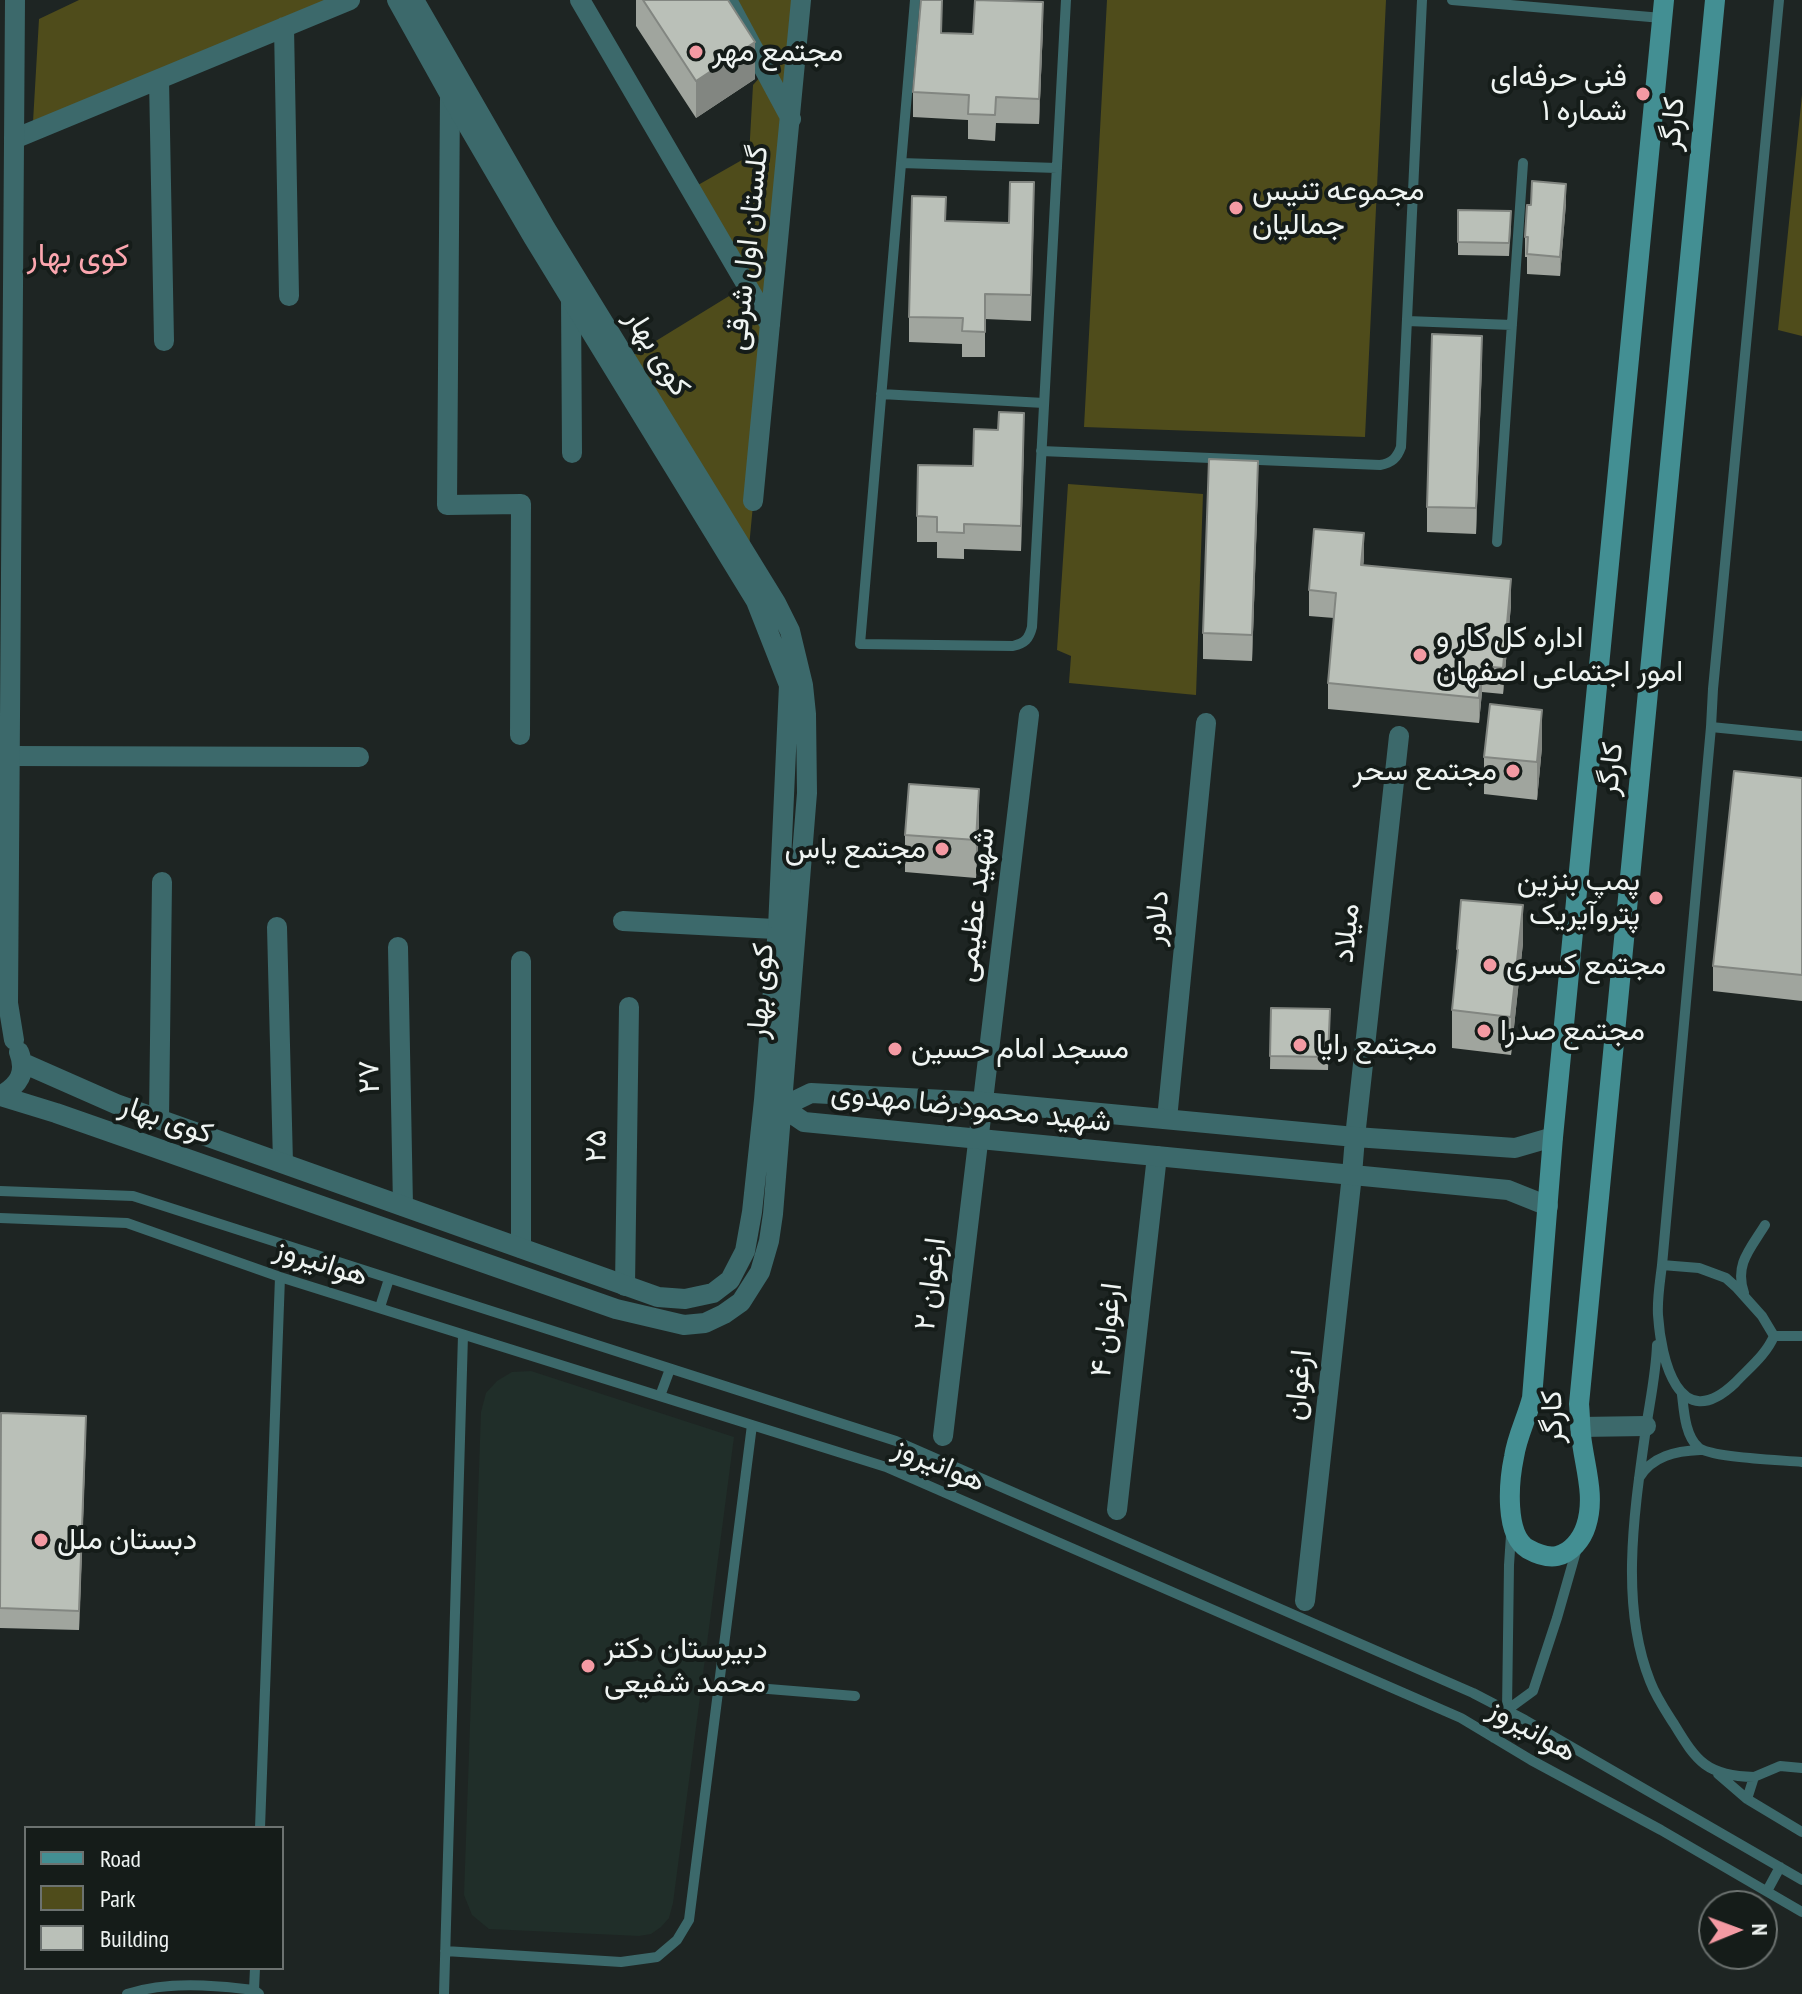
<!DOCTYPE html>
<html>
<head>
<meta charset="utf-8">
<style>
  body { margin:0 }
  #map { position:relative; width:1802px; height:1994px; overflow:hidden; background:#1e2523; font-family:"PT Sans Narrow",sans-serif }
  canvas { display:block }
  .legend { position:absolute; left:24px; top:1826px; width:260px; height:144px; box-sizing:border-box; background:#151c19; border:2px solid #6c7270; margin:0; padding:10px 14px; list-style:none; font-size:24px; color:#eff4f2 }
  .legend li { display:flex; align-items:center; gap:16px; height:40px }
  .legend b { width:40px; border:2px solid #6c7270 }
  .north { position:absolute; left:1698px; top:1890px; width:80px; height:80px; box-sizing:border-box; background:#151c19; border:2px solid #6c7270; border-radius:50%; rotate:89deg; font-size:22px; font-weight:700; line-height:32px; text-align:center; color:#eff4f2 }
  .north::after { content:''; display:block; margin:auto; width:28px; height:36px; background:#f49aa3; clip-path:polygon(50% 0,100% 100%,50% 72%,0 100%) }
</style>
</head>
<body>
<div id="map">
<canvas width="1802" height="1994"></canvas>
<ul class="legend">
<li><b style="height:10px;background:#438f93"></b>Road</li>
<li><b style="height:22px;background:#4f4c1b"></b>Park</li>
<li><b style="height:22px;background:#bac0b8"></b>Building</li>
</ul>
<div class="north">N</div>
</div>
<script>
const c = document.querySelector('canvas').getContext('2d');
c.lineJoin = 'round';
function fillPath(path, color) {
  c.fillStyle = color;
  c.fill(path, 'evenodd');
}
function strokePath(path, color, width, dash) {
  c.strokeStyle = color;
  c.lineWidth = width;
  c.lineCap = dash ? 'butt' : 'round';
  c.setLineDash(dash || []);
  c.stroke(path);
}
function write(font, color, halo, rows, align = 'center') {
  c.font = font + ' "PT Sans Narrow",Vazirmatn,sans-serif';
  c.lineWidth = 8;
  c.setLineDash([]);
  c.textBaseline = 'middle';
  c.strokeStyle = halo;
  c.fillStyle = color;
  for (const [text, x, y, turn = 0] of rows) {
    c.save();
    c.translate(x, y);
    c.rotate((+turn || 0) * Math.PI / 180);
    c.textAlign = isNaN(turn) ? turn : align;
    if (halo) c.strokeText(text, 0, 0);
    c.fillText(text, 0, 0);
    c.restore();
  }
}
fillPath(new Path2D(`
  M531 1371 734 1437 673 1903 669 1918 661 1927 651 1934 639 1936 489 1929 472 1915 464 1895 481 1412 486 1393 497 1381 512 1372Z`), '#202e29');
fillPath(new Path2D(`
  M79 0H332L33 122 39 19Z
  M727 0H801L749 547 633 355 747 285 691 189 749 156 753 85 761 76Z
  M1107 0H1386L1365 437 1084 427Z
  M1802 95V336L1778 330Z
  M1068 484 1203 494 1196 695 1069 683 1071 656 1057 650Z`), '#4f4c1b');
strokePath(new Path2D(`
  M915 0 860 644 1013 646C1025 643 1029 639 1032 627L1066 0
  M1452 0 1662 18
  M901 163 1057 168
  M1407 321 1512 325
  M881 394 1044 403
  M1041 451 1380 465C1392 463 1397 458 1401 447L1422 0
  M1497 542 1523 163
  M1711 727 1802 736
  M0 1191 133 1196 896 1441 1473 1693 1525 1720 1802 1880
  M0 1218 127 1223 280 1277 886 1467 1461 1718 1531 1760 1661 1830 1802 1912
  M1662 1265 1699 1268 1726 1278 1736 1287 1762 1316 1774 1336C1766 1355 1749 1368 1735 1383 1678 1437 1661 1358 1658 1315 1657 1299 1660 1282 1662 1265L1711 727 1713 689 1779 0
  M1744 1293C1734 1264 1751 1248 1765 1225
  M380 1307 389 1279
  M1774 1336H1802
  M1657 1345C1656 1375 1649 1405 1645 1435 1634 1513 1620 1606 1650 1681 1656 1697 1665 1710 1674 1724 1697 1762 1707 1776 1754 1777
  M1682 1395C1684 1411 1685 1435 1698 1447 1709 1458 1783 1460 1802 1462
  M660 1396 670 1369
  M1639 1478C1652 1456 1676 1451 1700 1450
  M949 1494 962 1470
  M719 1685 855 1696
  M1507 1710 1533 1691 1557 1618 1577 1548
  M1494 1738 1507 1710 1509 1565 1511 1535
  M1802 1768 1780 1766 1754 1777 1747 1799 1802 1832
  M1718 1774 1747 1799
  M260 1828 280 1277
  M1767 1891 1780 1867
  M445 1951 621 1962 657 1957 677 1940 689 1920 752 1425
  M254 1990 255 1968
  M127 1994C167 1981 213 1985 254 1990L259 1994
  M444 1994 463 1335`), '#3c696b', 10);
strokePath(new Path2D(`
  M580 0 770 325
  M727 0 791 119
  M284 27 289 296
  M159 79 164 341
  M457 91 450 95 447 505 521 504 520 735
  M14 139 350 0
  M571 298 572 453
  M753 501 801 0
  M10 756 359 757
  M623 921 794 930
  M277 927 283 1163
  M398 947 403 1206
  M521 961V1248
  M159 1119 162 882
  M1167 1119 1206 723
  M1355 1137 1399 736
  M625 1286 629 1007
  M1580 1427 1646 1426
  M943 1436 1029 715
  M1117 1510 1157 1156
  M1305 1601 1352 1175`), '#3c696b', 20);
strokePath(new Path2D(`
  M14 1040 8 1003 15 0
  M23 1063 116 1104 658 1297 685 1299 713 1293 730 1280 745 1251 752 1212 764 1100 778 928 789 685 756 601 533 237 450 95 397 0
  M0 1096C19 1085 27 1073 19 1052
  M1 1096 56 1113 616 1309 684 1325 705 1323 724 1314 741 1302 760 1272 769 1241 773 1214 807 793 806 714 803 685 790 631 776 603 546 229 414 0
  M772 1103 782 1107 804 1122 1508 1190 1548 1206
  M782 1107 811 1093 983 1102 1355 1137 1515 1148 1553 1137
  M1352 1175 1355 1137`), '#3c696b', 20);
strokePath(new Path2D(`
  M1664 0 1553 1137 1532 1398C1527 1418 1517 1436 1514 1457 1509 1481 1504 1535 1528 1549 1537 1554 1547 1558 1557 1556 1571 1553 1582 1539 1586 1526 1596 1496 1584 1465 1581 1435 1580 1425 1580 1414 1579 1404L1715 0`), '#438f93', 20);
fillPath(new Path2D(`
  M636 0H728L755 79 696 118 636 26Z
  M1043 27 1039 124 996 123 995 141 968 139V120L913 117V92L973 34Z
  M1566 203 1560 276 1527 274V257H1525V237Z
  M1034 208 1031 321 985 319V357H962V344L909 342V317L946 221 1009 223Z
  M1458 210 1511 224 1509 256 1458 255Z
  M1482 361 1476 534 1427 532V507Z
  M1024 439 1021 551 964 549V559L937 558V542H917V516L973 466Z
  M1258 486 1252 661 1203 659V633Z
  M1364 559 1363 565 1511 605 1503 694 1482 692 1479 723 1328 709V683L1334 618 1309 616V590Z
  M1542 747 1537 800 1484 794V757Z
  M1802 778V1001L1713 991V966Z
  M979 827 976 878 905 872V835Z
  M1523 943 1511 1055 1452 1048V1010L1457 962V949Z
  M1271 1008 1330 1009 1328 1070 1270 1069Z
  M0 1433 86 1435 79 1630 0 1628Z`), '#a0a59e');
fillPath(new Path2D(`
  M1043 2V27L1039 124V99Z
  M755 42V79L696 118V81Z
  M1566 184V203L1560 276V257Z
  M1482 336V361L1476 534V508Z
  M1024 413V439L1021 551V526Z
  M1258 461V486L1252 661V635Z
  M1364 533V559L1361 591V565Z
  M1511 579V605L1503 694V668Z
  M1482 666V692L1479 723V698Z
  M1542 710V747L1537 800V762Z
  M979 789V827L976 878V840Z
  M1523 905V943L1511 1055V1017Z
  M86 1416V1435L79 1630V1611Z`), '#828681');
const building = new Path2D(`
  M643 0H728L755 42 696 81Z
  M921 0H942L941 33 973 34 975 0 1043 2 1039 99 996 97 995 115 968 114 969 95 913 92Z
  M1532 181 1566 184 1560 257 1527 254 1528 237H1525L1527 205H1531Z
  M1010 182H1034L1031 295 985 294V332L962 331 963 318 909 317 912 196 946 197 945 221 1009 223Z
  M1458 210 1511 211 1509 243 1458 242Z
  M1432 334 1482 336 1476 508 1427 507Z
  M999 412 1024 413 1021 526 964 524V533L937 532V517L917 516 918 465 973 466 974 429 998 430Z
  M1209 459 1258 461 1252 635 1203 633Z
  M1314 529 1364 533 1361 565 1511 579 1503 668 1482 666 1479 698 1328 683 1336 593 1309 590Z
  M1490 704 1542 710 1537 762 1484 757Z
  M1734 771 1802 778V975L1713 966Z
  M909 784 979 789 976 840 905 835Z
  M1461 900 1523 905 1511 1017 1452 1010 1458 950 1457 949Z
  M1271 1008 1330 1009 1328 1057 1270 1056Z
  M1 1413 86 1416 79 1611 0 1608Z`);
fillPath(building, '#bac0b8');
strokePath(building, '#828681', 2);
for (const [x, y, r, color] of [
  [696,52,8,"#f49aa3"],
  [1643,94,8,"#f49aa3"],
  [1236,208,8,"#f49aa3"],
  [1420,655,8,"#f49aa3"],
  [1513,771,8,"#f49aa3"],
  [942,849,8,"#f49aa3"],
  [1656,898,8,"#f49aa3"],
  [1490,965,8,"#f49aa3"],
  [1484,1031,8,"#f49aa3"],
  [1300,1045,8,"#f49aa3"],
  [895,1049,8,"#f49aa3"],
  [41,1540,8,"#f49aa3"],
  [588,1666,8,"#f49aa3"]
]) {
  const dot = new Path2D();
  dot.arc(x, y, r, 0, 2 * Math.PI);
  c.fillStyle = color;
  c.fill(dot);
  strokePath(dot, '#151c19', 3);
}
write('30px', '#eff4f2', '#151c19', [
  ["مجتمع مهر",712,52],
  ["فنی حرفه‌ای",1627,77,"right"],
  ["شماره ۱",1627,111,"right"],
  ["مجموعه تنیس",1252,191],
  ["جمالیان",1252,225],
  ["اداره کل کار و",1436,638],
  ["امور اجتماعی اصفهان",1436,672],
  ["مجتمع سحر",1497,771,"right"],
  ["مجتمع یاس",926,849,"right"],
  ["پمپ بنزین",1640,881,"right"],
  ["پتروآیریک",1640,915,"right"],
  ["مجتمع کسری",1506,965],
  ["مجتمع صدرا",1500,1031],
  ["مجتمع رایا",1316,1045],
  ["مسجد امام حسین",911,1049],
  ["دبستان ملل",57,1540],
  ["دبیرستان دکتر",604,1649],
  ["محمد شفیعی",604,1683]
], 'left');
write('30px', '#eff4f2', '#151c19', [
  ["کارگر",1673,124,-85],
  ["گلستان اول شرقی",748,248,-84],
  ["کوی بهار",657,353,58],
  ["کارگر",1611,769,-84],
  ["شهید عظیمی",976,905,-83],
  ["دلاور",1157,918,-84],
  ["میلاد",1347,933,-84],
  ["کوی بهار",761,991,-86],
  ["۲۷",370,1077,-91],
  ["شهید محمودرضا مهدوی",971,1108,6],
  ["کوی بهار",166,1120,19],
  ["۲۵",597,1146,-89],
  ["هوانیروز",321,1263,18],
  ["ارغوان ۲",931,1284,-83],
  ["ارغوان ۴",1107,1330,-83],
  ["ارغوان",1299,1385,-84],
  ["کارگر",1553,1417,-91],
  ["هوانیروز",939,1465,23],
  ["هوانیروز",1532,1731,30]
]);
write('32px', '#fba6af', '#151c19', [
  ["کوی بهار",78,257]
]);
</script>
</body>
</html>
